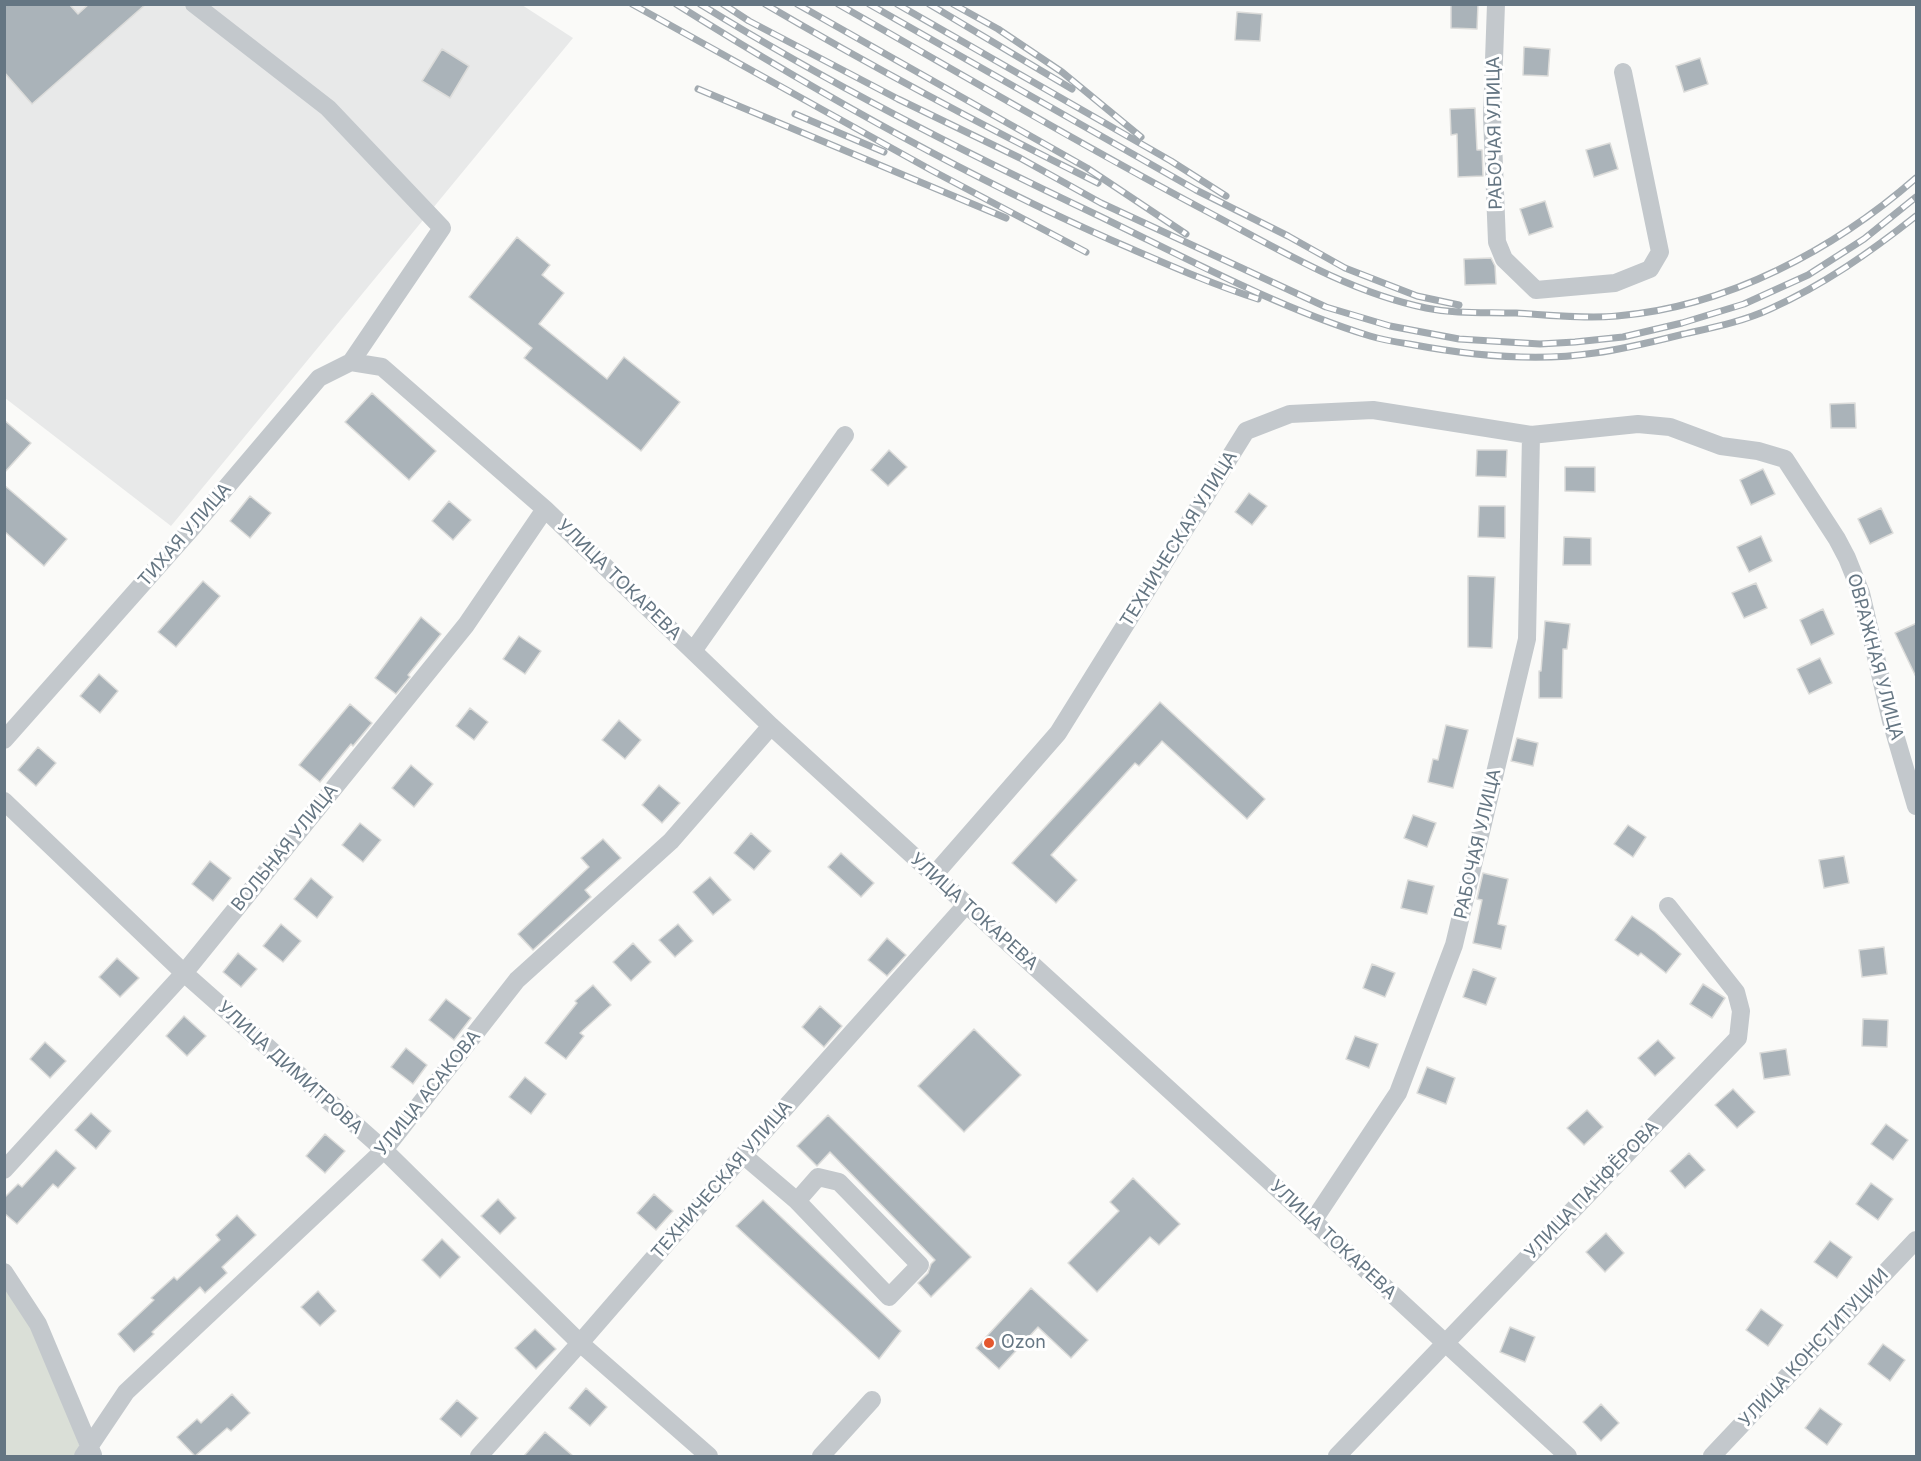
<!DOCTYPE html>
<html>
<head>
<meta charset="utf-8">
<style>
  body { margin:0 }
  #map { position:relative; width:1921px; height:1461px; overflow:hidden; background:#fafaf8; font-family:Inter,sans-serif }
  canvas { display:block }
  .frame { position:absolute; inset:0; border:6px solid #657683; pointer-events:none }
</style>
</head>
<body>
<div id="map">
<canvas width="1921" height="1461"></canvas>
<div class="frame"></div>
</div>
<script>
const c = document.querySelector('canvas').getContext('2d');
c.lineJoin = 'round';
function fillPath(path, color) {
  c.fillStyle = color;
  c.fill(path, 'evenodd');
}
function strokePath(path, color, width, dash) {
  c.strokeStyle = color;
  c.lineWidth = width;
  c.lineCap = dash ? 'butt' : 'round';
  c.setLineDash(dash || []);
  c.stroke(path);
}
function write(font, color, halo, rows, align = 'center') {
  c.font = font + ' Inter,sans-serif';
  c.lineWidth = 6;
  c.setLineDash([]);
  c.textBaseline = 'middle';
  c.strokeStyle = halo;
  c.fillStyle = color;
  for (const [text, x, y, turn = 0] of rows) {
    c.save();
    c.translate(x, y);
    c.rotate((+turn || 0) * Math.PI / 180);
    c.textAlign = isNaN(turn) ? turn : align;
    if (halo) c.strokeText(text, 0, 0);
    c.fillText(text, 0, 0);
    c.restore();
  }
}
fillPath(new Path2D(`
  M4 5H522L573 38 171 526 5 398Z`), '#e8e9e9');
fillPath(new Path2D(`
  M4 1272 38 1324 83 1456H5Z`), '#dadfd7');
const building = new Path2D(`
  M4 4H69L78 14 89 4H146L32 104 4 72Z
  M1451 4H1478L1477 29 1451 28Z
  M1237 12 1262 14 1260 41 1235 40Z
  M1524 47 1550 49 1548 76 1523 75Z
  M442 49 469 66 450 98 422 81Z
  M1700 58 1708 84 1684 92 1676 66Z
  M1475 108 1477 150H1482L1483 176 1458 177 1457 134 1451 135 1450 109Z
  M1610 143 1618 169 1594 177 1586 150Z
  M1545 201 1553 227 1529 235 1520 209Z
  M517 237 550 265 542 275 564 293 539 324 607 379 624 357 680 402 641 451 524 358 532 348 469 297Z
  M1491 258 1495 266 1496 284 1465 285 1464 259Z
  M372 393 436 451 409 480 345 422Z
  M1855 403 1856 428H1831L1830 404Z
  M4 420 31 443 4 473Z
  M889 450 907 467 888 486 871 470Z
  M1477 450H1507L1506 477 1476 476Z
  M1565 467H1595V492L1565 491Z
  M1763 469 1775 494 1751 505 1740 480Z
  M4 485 67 539 44 566 4 531Z
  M1249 493 1267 506 1252 525 1235 512Z
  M250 496 271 513 250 538 230 521Z
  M449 501 471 520 453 540 432 521Z
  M1479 506H1505V538L1478 537Z
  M1881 508 1893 533 1870 544 1858 519Z
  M1761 536 1772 561 1749 572 1737 547Z
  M1564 537 1591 538V565H1563Z
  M1468 576 1495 577 1492 648 1468 647Z
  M203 581 220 596 176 647 158 632Z
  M1756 583 1767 608 1744 618 1732 593Z
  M1823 609 1834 634 1811 645 1800 620Z
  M421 617 441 634 408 675 410 677 396 694 375 678Z
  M1545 621 1570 624 1567 649H1563L1562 698H1539V671H1541Z
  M1917 623V679L1895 633Z
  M519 636 541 651 525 674 503 659Z
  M1820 658 1832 683 1809 694 1797 669Z
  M99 674 118 691 100 713 80 696Z
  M1160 702 1265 799 1247 819 1162 741 1139 766 1135 763 1051 855 1077 880 1056 903 1012 863Z
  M350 704 372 723 353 746 351 744 320 782 299 765Z
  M470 708 488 722 474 740 456 726Z
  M619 720 641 740 625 759 602 740Z
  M1446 725 1468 730 1453 788 1428 782 1433 759 1438 760Z
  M1517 738 1538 743 1533 766 1511 761Z
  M38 747 56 763 36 786 18 770Z
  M411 765 433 784 414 807 392 788Z
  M659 785 680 803 662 823 642 805Z
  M1413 815 1436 823 1427 847 1404 838Z
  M360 823 381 840 363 862 342 845Z
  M1628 825 1646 837 1633 857 1614 844Z
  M751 833 771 851 754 870 734 853Z
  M603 839 621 858 585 890 591 897 533 950 518 934 589 867 581 858Z
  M841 853 874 883 861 897 828 867Z
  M1844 856 1849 883 1824 888 1819 860Z
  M210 861 231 878 213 901 192 884Z
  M1483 873 1508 879 1498 924 1506 926 1501 949 1473 943 1482 900 1477 899Z
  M710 877 731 900 713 915 693 892Z
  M311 878 333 897 317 918 294 899Z
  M1408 880 1434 886 1427 914 1401 908Z
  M1632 916 1655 932 1681 954 1666 973 1641 953 1638 956 1615 940Z
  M281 924 301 941 283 962 263 946Z
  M678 924 693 941 675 957 659 940Z
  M887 938 906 955 887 976 868 960Z
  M633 943 651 962 631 981 613 962Z
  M1884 947 1887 974 1862 977 1859 950Z
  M238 953 257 969 241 987 223 972Z
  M117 958 139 978 120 997 99 977Z
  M1372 964 1395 973 1385 997 1363 988Z
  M1473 969 1496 978 1486 1005 1463 997Z
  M1703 984 1725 998 1712 1018 1690 1004Z
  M593 985 611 1005 580 1033 584 1036 566 1059 545 1043 577 1003 575 1001Z
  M446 999 471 1018 454 1040 429 1020Z
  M820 1006 842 1026 824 1047 802 1027Z
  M184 1016 206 1036 187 1056 166 1036Z
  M1863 1019 1888 1020 1887 1047 1862 1046Z
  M974 1029 1021 1075 964 1132 918 1086Z
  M1355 1036 1378 1044 1369 1068 1346 1059Z
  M1658 1040 1675 1058 1655 1076 1638 1058Z
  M45 1042 66 1061 50 1078 30 1059Z
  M406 1048 427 1065 413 1084 391 1067Z
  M1786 1049 1790 1075 1764 1079 1760 1053Z
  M1427 1067 1455 1078 1446 1104 1417 1093Z
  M525 1077 546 1094 531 1114 509 1097Z
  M1733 1089 1755 1112 1737 1128 1715 1105Z
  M1587 1110 1603 1127 1584 1145 1567 1128Z
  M91 1113 111 1131 96 1149 75 1130Z
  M828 1115 971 1257 931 1297 918 1283 928 1273 931 1264 935 1260 830 1152 817 1166 797 1146Z
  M1886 1124 1908 1140 1893 1160 1871 1144Z
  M325 1134 345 1151 325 1173 306 1156Z
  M56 1150 76 1168 58 1188 53 1184 17 1224 4 1213V1198L18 1184 22 1187Z
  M1689 1153 1705 1170 1685 1188 1670 1171Z
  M1133 1178 1180 1224 1159 1245 1150 1237 1097 1292 1068 1263 1119 1211 1110 1202Z
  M1871 1183 1893 1199 1878 1220 1856 1204Z
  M654 1194 673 1211 656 1230 637 1213Z
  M498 1199 516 1218 500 1234 481 1216Z
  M763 1200 901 1331 879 1359 736 1226Z
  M237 1215 256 1235 222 1267 227 1273 205 1293 200 1287 152 1332 154 1334 134 1352 118 1334 154 1300 151 1298 174 1277 177 1280 220 1240 216 1235Z
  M1606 1233 1624 1253 1605 1272 1586 1252Z
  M442 1239 460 1257 440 1278 422 1260Z
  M1830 1241 1852 1257 1837 1278 1814 1262Z
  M1031 1288 1088 1340 1071 1358 1038 1327 999 1369 976 1348Z
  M318 1291 336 1311 320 1326 301 1307Z
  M1761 1309 1783 1325 1768 1346 1746 1330Z
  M1510 1327 1535 1337 1525 1362 1500 1352Z
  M535 1329 556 1349 536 1369 515 1348Z
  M1883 1344 1905 1360 1890 1381 1868 1364Z
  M586 1388 607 1407 590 1426 569 1408Z
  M232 1394 250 1413 231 1431 227 1428 195 1456 177 1437 197 1419 201 1423Z
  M457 1400 478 1418 461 1437 440 1419Z
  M1601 1404 1619 1423 1601 1441 1583 1422Z
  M1820 1408 1842 1424 1827 1445 1805 1428Z
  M545 1432 573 1456H524Z`);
fillPath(building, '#aab3b9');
strokePath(building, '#dcdcda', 1.5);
strokePath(new Path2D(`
  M194 4 328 108 442 228 351 362
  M1496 4 1492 116 1497 242 1504 259 1536 290 1615 283 1650 269 1660 252 1623 72
  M693 651 845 435
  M4 740 191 529 319 378 351 362 382 367 545 509 771 726 1313 1221 1568 1456
  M4 801 184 973 384 1150 580 1343 709 1456
  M934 875 1058 733 1246 431 1290 414 1373 410 1531 435 1638 424 1670 427 1721 446 1758 451 1785 459 1837 539 1847 558 1861 593 1891 721 1916 806
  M743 1155 797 1201 889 1297 920 1265 839 1182 818 1177 797 1201
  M4 1170 184 973 466 625 545 509
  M1313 1221 1398 1093 1454 945 1527 639 1531 435
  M4 1272 38 1324 93 1455
  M83 1456 126 1392 384 1150 517 980 671 841 771 726
  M479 1456 580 1343 743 1155 966 905
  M821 1456 872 1400
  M1337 1456 1738 1038 1741 1011 1736 992 1668 906
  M1712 1456 1916 1240`), '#c3c8cc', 18);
const rail = new Path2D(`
  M632 4 931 170 1086 252
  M676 4C816 92 960 173 1111 240 1160 261 1208 283 1258 299
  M700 4C828 83 960 150 1095 214 1184 257 1276 307 1370 336 1383 340 1396 342 1409 344 1467 355 1536 362 1595 353 1624 349 1652 342 1680 335 1710 328 1742 322 1770 309 1825 284 1869 253 1916 216
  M723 4 749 21 898 99 1020 158 1101 203 1326 307 1390 326 1459 339 1540 344 1575 342 1623 337 1682 323 1744 304 1808 275 1864 239 1916 197
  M765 4C874 68 985 127 1098 183
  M797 4 1087 168 1186 234
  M838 4C961 74 1083 146 1208 212 1278 249 1348 292 1426 308 1455 314 1486 312 1516 313 1549 315 1584 319 1617 316 1727 307 1835 249 1916 178
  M869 4 1196 190 1288 236 1345 268 1417 296 1459 305
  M897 4 1171 161 1226 196
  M929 4 1072 89
  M953 4 998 29 1062 72 1141 137
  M698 89 1006 218
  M795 114 884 152`);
strokePath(rail, '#a2aab0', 7);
strokePath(rail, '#fff', 4.5, [14]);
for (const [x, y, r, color] of [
  [989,1343,6,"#e4572e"]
]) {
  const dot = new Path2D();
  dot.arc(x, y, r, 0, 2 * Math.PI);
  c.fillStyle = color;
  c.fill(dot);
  strokePath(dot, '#fff', 2);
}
write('18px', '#657683', '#fff', [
  ["РАБОЧАЯ УЛИЦА",1495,133,-91],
  ["ТИХАЯ УЛИЦА",185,535,-49],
  ["ТЕХНИЧЕСКАЯ УЛИЦА",1179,539,-58],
  ["УЛИЦА ТОКАРЕВА",619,580,44],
  ["ОВРАЖНАЯ УЛИЦА",1875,657,75],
  ["РАБОЧАЯ УЛИЦА",1478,844,-77],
  ["ВОЛЬНАЯ УЛИЦА",285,848,-51],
  ["УЛИЦА ТОКАРЕВА",974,912,42],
  ["УЛИЦА ДИМИТРОВА",290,1068,42],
  ["УЛИЦА АСАКОВА",428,1093,-51],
  ["ТЕХНИЧЕСКАЯ УЛИЦА",722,1180,-49],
  ["УЛИЦА ПАНФЁРОВА",1592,1190,-46],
  ["УЛИЦА ТОКАРЕВА",1333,1240,43],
  ["УЛИЦА КОНСТИТУЦИИ",1814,1348,-47]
]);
write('18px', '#657683', '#fff', [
  ["Ozon",1001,1343]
], 'left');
</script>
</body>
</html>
